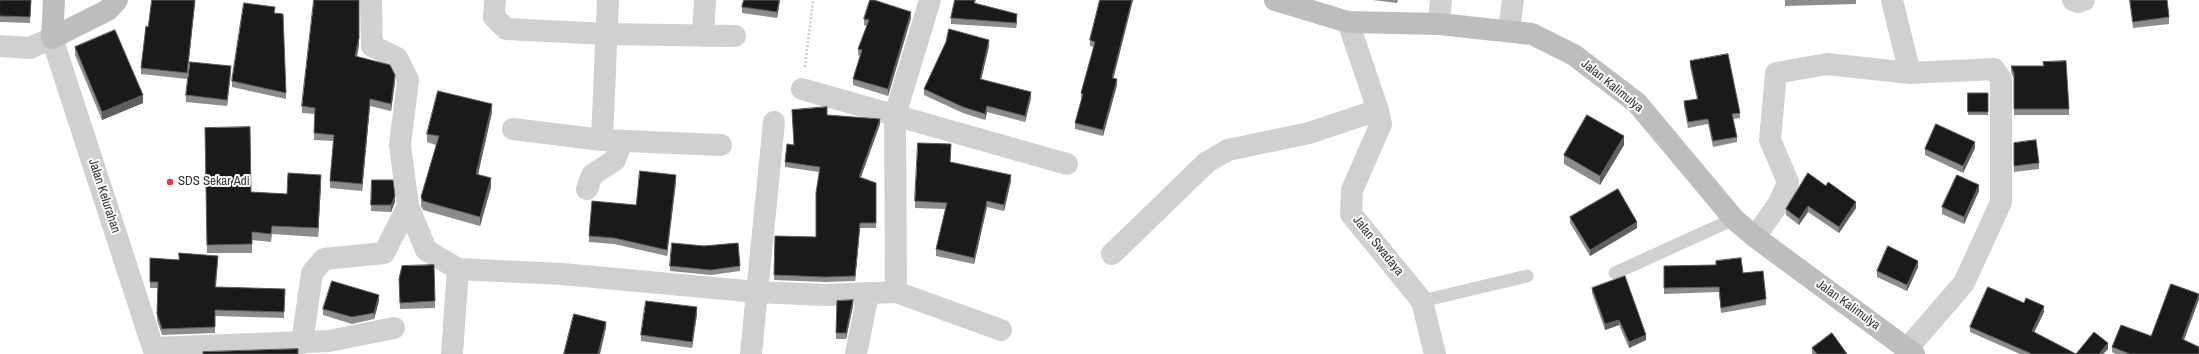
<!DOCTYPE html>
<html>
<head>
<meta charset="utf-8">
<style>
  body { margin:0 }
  canvas { display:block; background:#fff }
</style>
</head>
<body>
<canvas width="2199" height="354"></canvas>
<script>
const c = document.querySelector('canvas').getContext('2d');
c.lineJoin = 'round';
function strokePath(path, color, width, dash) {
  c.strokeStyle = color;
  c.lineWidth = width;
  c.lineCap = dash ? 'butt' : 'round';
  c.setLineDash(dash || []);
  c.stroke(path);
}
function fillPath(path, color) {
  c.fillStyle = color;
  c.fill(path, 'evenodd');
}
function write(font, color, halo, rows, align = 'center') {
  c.font = font + ' "Archivo Narrow",sans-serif';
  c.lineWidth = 4;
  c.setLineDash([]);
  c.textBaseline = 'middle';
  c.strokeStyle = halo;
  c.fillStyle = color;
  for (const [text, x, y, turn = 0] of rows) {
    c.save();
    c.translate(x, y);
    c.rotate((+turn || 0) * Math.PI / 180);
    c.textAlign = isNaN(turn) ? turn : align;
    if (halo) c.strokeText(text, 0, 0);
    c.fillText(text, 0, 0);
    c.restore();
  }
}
strokePath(new Path2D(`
  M805 67 813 0`), '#cdcdcd', 2.5, [2, 2]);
strokePath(new Path2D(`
  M1615 273 1734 219
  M1422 301 1527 276`), '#d0d0d0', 13);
strokePath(new Path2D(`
  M371 0 372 46 397 58 408 80 400 145 408 206 426 250 458 269 562 274 757 292 751 354
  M495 0 494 17 506 29 607 34 735 36
  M1892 0 1910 73 1994 69 2001 79V202L1964 283 1907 349
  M2073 0 2078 2 2084 0
  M1348 22 1378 110 1381 124 1352 190 1351 214 1422 301 1435 354
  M1439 24 1441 0
  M1509 30 1513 0
  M703 36 705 0
  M0 46 30 48 52 38 155 354
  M802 89 1067 164
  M774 122 757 292 825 295 896 292 895 115 930 0
  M513 129 602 140 721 145
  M602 140 608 0
  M587 189 592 175 615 160 622 141
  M1755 237 1779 203 1788 182 1770 140 1776 73 1827 64 1910 73
  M1112 254 1207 162 1228 150 1309 133 1378 110
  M896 292 1001 330
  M302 343 312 273 324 259 384 253 408 206
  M153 348 329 341 394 328
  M452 354 458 269
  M856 354 868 294`), '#d0d0d0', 22);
strokePath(new Path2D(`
  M54 0 52 38 108 10 117 0
  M1275 0 1348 22 1439 24 1532 34 1574 55 1637 103 1734 219 1755 237 1914 354`), '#bdbdbd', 22);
fillPath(new Path2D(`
  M0 0H31L30 23 0 22Z
  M195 0 187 79 141 74V68L148 27Z
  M744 0H780L777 18 742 13V7Z
  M955 0H976L975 3 1017 20 1016 28 951 24V18Z
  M1100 0H1133L1113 78 1117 85 1103 136 1075 129V123L1082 99H1081V93L1094 47 1090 46V40Z
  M1373 0H1398L1397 3Z
  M1785 0H1856V4L1785 6Z
  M2130 0H2167L2169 17V24L2133 28Z
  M275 13 286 93V99L232 87V81Z
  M911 18 888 96 853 85V79L860 56 858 55V49L867 26 864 25V19Z
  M359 45 357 57 395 82 391 111 370 106 362 191 330 188V181L333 141 314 140 315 114 302 113V106Z
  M989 46 981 79 1031 98 1025 122 987 112 985 120 963 113 924 95V89Z
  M75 47 143 103 102 120 75 55Z
  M1690 61 1740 113V118L1733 119 1737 137V142L1713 147 1708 124 1688 128 1684 107V101L1697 99 1690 67Z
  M2011 66 2069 109V115H2014V79L2011 72Z
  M231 72 227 106 186 102V95Z
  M1968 93H1988V115H1968Z
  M792 110 827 115 880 124 861 177 876 183V228H860L855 281 825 282 774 280 775 236 816 237 819 172 785 167V162L794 145Z
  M492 112 478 175 491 187 480 226 423 210 421 206V197L436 145 427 142V134Z
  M205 128 251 192 287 194 321 183 318 237 272 234 271 242 252 240V253H207Z
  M2014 143 2039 163V169L2014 172Z
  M1624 145 1600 185 1564 164V155Z
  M1975 148 1963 173 1925 155V149Z
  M951 150 950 162 1011 181 1004 211 987 207 974 264 936 256V249L945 209 915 208V201Z
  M372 180 395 202 391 212 371 211Z
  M676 182 667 256 614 244 589 242V236L636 205Z
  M1826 186 1856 208 1839 233 1808 212 1799 225 1786 215V209Z
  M1979 191 1964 224 1942 214V207Z
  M1570 217 1637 228 1590 256 1570 223Z
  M704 246 740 266V271L711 275 670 271V266Z
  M150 258 218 262 216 287 285 289 284 318 215 316V333L162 335 157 320 158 288H150Z
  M1716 261 1743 273 1766 299V305L1721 313 1719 292 1664 294V266L1716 265Z
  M1918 267 1907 291 1877 277V271Z
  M399 279 435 301V308L400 309Z
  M1592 288 1646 340 1629 348 1619 325 1605 330 1592 293Z
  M2199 299 2184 340 2199 354H2116L2112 352V347L2151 336Z
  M379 301 374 319 352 324 323 315V309Z
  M837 301 853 306 846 339H836Z
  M2024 303 2044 312 2034 332 2076 354 2108 349 2103 354H2020L1970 332V327Z
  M697 314 692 348 641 341V335Z
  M1812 348 1847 354H1812Z`), '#8c8c8c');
fillPath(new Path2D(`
  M195 0 187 79V73Z
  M779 0H780L777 18V12Z
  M1132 0H1133L1112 84V78Z
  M911 12V18L888 96V89Z
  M1017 14V20L1016 28V23Z
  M359 38V45L355 63V56Z
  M989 40V46L980 85V79Z
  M231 66V72L227 106V100Z
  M395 75V82L391 111V104Z
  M1117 79V85L1103 136V130Z
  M1031 92V98L1025 122V116Z
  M143 95V103L102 120V112Z
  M370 99V106L362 191V184Z
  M492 104V112L476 183V174Z
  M987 106V112L985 120V114Z
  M880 119V124L859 182V177Z
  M1624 136V145L1600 185V176Z
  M1975 142V148L1963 173V166Z
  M321 175V183L318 237V228Z
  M676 175V182L667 256V250Z
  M1011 175V181L1004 211V205Z
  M491 178V187L480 226V217Z
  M1979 185V191L1964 224V217Z
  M395 196V202L391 212V205Z
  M987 201V207L974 264V258Z
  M1856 202V208L1839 233V227Z
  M1808 206V212L1799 225V219Z
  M1637 222V228L1590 256V250Z
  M860 223V228L855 281V276Z
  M1918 261V267L1907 291V285Z
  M2199 294V299L2182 345V339Z
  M379 295V301L374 319V313Z
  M853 300V306L846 339V333Z
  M2044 306V312L2032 337V331Z
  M697 307V314L692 348V342Z
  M1619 320V325L1605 330V324Z
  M606 322V328L600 354H598Z
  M1646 335V340L1629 348V342Z
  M2108 343V349L2103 354H2099Z`), '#5f5f5f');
const building = new Path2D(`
  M0 0H31L30 17 0 16Z
  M152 0H195L187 73 141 68 146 26 148 27Z
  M314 0H359V38L355 56 390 65 395 75 391 104 370 99 362 184 330 181 334 135 314 133 315 108 302 106Z
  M744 0H779L777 12 742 7Z
  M870 0H874L911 12 888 89 853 79 862 50 858 49 869 20 864 19Z
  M955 0H975L974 3 1017 14 1016 23 951 18Z
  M1100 0H1132L1112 78 1117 79 1103 130 1075 123 1083 94 1081 93 1095 42 1090 40Z
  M2130 0H2167L2169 17 2133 22Z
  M244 3 275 7 274 13 283 14 286 93 232 81Z
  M949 29 989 40 980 79 1031 92 1025 116 987 106 985 114 963 107 924 89 946 42Z
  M115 30 143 95 102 112 75 47Z
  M1728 54 1740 113 1732 114 1737 137 1713 141 1708 119 1688 122 1684 101 1698 99 1690 61Z
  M2066 61 2069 109H2014V73L2011 66H2044L2043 62Z
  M190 62 231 66 227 100 186 95Z
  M438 91 492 104 476 174 491 178 480 217 423 201 421 197 439 136 427 134Z
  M1968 93H1988V112H1968Z
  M827 107V115L880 119 859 177 876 183V223H860L855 276 825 277 774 275 775 236 816 237V193L820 167 785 162 787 144 794 145 792 110Z
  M1587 115 1624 136 1600 176 1564 155Z
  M1936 124 1975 142 1963 166 1925 149Z
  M250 127 251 192 287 194 288 173 321 175 318 228 272 226 271 234 252 232V244L207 245 205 128Z
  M2036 140 2039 163 2014 166V143Z
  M918 143 951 144 950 162 1011 175 1004 205 987 201 974 258 936 249 947 203 915 201Z
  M640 171 676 175 667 250 614 238 589 236 592 201 636 205Z
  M1808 173 1826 186 1828 182 1856 202 1839 227 1808 206 1799 219 1786 209Z
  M1957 175 1979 185 1964 217 1942 207Z
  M372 180H393L395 196 391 205H371Z
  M1618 189 1637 222 1590 250 1570 217Z
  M672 243 704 246 738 243 740 266 711 270 670 266Z
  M1888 246 1918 261 1907 285 1877 271Z
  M179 253 218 256 215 287 285 289 284 312 215 310V327L162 329 157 314 158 282H150V258L179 260Z
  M1741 258 1743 273 1763 271 1766 299 1721 308 1719 287 1664 288V266L1716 265V261Z
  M434 265 435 301 400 303 399 279 402 266Z
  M1625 276 1646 335 1629 342 1619 320 1605 324 1592 288Z
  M332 281 379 295 374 313 352 317 323 309Z
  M2171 284 2199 294 2182 339 2199 347V354H2130L2112 347 2121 325 2151 336Z
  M1988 287 2024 303 2026 298 2044 306 2032 331 2076 354 2094 332 2108 343 2099 354H2032L1970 327Z
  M853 300 846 333H836L837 301Z
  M646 301 697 307 692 342 641 335Z
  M574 314 606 322 598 354H564Z
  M1832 333 1847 354H1817L1812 348Z
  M298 349V354H203V352Z`);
fillPath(building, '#1a1a1a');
strokePath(building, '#5f5f5f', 1);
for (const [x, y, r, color] of [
  [170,182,4,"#e63946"]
]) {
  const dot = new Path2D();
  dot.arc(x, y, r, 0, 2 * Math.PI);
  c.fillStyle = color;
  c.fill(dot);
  strokePath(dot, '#fff', 1.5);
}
write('13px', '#333', '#fff', [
  ["Jalan Kalimulya",1612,86,39],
  ["Jalan Kelurahan",104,196,72],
  ["Jalan Swadaya",1378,246,51],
  ["Jalan Kalimulya",1848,305,36]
]);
write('13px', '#333', '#fff', [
  ["SDS Sekar Adi",178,182]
], 'left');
</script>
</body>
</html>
